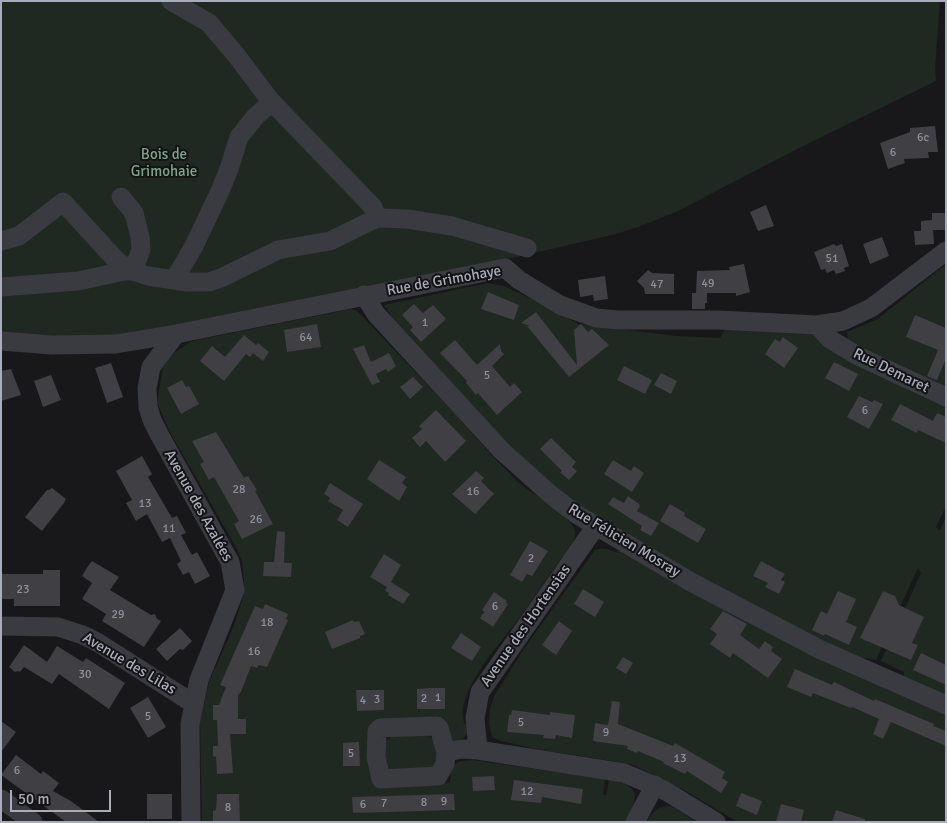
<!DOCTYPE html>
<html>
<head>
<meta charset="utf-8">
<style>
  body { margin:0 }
  #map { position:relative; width:947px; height:823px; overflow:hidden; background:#18181a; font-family:Signika,sans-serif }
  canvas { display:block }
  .frame { position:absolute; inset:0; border:2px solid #a9acba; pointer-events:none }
  .scale { position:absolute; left:10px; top:790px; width:101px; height:22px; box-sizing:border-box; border:2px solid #a9acba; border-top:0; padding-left:6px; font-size:15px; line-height:18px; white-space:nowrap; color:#a9acba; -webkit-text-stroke:4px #131215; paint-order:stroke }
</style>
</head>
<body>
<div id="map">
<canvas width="947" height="823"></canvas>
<div class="frame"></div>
<div class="scale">50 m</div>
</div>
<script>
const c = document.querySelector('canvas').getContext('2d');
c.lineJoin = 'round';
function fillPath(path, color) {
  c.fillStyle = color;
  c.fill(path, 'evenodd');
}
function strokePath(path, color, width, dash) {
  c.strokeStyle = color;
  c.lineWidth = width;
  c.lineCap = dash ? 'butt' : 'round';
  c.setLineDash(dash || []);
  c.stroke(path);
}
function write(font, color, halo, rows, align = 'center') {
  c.font = font + ' Signika,sans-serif';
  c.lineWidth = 4;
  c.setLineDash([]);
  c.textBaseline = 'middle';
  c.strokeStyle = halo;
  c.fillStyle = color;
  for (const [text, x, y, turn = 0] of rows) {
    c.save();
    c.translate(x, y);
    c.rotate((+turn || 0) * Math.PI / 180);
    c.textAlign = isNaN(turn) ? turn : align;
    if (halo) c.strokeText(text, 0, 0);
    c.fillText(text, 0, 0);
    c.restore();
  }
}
fillPath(new Path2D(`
  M1 1H940L935 68 936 81 797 149 676 212 638 227 616 234 517 257 151 332 78 339 1 334Z
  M946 264V392L848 343 847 332 878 319Z
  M488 283 504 286 534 300 579 324 608 329 628 330 677 336 720 338 725 329 810 332 946 402V506L936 527 940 530 946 517V696L904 678V672L881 661 921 573 918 568 876 660 799 646 822 661 946 715V822H738L682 789 631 764 535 749 498 740 492 737 489 724 490 709 494 696 528 643 595 550C606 546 611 551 619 553L613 541 563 513 392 317 384 305Z
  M352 309 357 311C385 340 413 369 441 399 466 425 489 454 516 480 528 492 573 516 575 531 577 542 564 555 557 564 542 585 527 608 511 629 495 649 453 697 465 724L470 725C468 736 463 740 453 743L425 721 370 723 373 784 412 785 450 782C452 763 453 761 473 760L605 779 603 795H606L609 780C641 784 640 799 624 822H202L200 721 209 682 233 628 243 598 244 581 242 562 237 549 171 434 157 403 162 371 166 363 174 353 192 341Z
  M395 734C413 734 428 730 440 746L434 767 389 770 385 764V742Z
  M669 806 673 807 696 822H646C653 812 657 807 669 806Z`), '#1f2821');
fillPath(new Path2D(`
  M935 126 938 152H928L929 158 904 159 905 163 888 169 880 143 910 132V128Z
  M766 205 774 226 758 231 750 212Z
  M932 213H945V230H933L934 244 915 245 914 231H921V221L932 220Z
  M882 237 889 256 870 264 863 244Z
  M834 244 836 246 842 244 849 266 844 268 845 271 836 274 834 270 827 273 825 269 821 270 814 252Z
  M744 264 750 292 736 296V293H707V303H705V309H692V293H696L697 271 730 270 729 267Z
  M648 270 652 273 674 274V294H645L644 288 637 281Z
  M605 276 608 299 594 301 593 295 580 297 578 280Z
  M488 292 519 305 514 320 481 309Z
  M414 304 423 313 433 305 446 319 421 342 410 330 413 327 402 315Z
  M536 312 577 365 574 330 581 324 588 332 592 329 609 345 569 377 527 326H530L521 323Z
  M915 315 946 328V358L937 380 927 376 938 350 906 337Z
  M317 324 321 347 287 352 284 330Z
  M244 335 256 345 258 343 269 352 263 361 253 353 250 357 246 354 224 381 200 361 212 346 225 357Z
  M783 337 798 348 784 368 765 354 775 339 780 342Z
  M455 340 477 365 500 344 501 351 504 354 492 366 510 387 514 383 522 392 497 415 478 393 476 395 466 383 467 381 440 353Z
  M364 345 371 362 389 353 396 366 388 372 386 369 376 374 380 382 372 385 353 349Z
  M834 362 858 374 849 391 825 378Z
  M111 363 123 397 107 403 95 368Z
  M624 366 652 380 645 394 617 380Z
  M11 369 21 395 1 401V371Z
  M661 373 677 381 671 394 654 385Z
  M51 375 61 400 43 407 34 381Z
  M413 377 423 387 410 399 400 387Z
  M182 380 186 387 189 386 199 404 181 414 167 388Z
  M859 396 872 402 874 400 883 404 869 429 847 417Z
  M900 404 933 421 937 413 946 417V443L918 430 917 433 891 420Z
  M436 410 466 441 445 462 426 441 420 447 412 438 422 429 419 426Z
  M216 432 244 478 248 476 257 490 255 491 273 524 242 539 234 524 239 521 214 477 209 480 200 464 204 462 192 441Z
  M551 438 576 462 572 467 577 471 569 480 560 472 562 471 540 449Z
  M142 456 152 474 148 477 172 518 177 516 186 533 181 535 192 555 197 552 210 576 195 584 189 572 183 575 177 564 181 561 170 538 162 542 147 514 136 521 126 503 132 500 116 471Z
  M379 460 406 477 402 483 407 487 399 501 367 479Z
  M613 460 631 471 634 466 644 473 632 492 604 474Z
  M476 471 484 478 481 481 494 494 475 514 452 494Z
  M330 483 363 504 348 527 337 520 343 510 328 501 330 498 324 494Z
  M52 488 66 499 64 503 42 531 25 517 47 490H49Z
  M628 496 639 504 640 506 637 511 659 523 651 536 640 530 642 526 608 504 613 497 624 503Z
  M670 504 685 513 684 516 706 529 698 543 660 521Z
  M277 531 285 532 284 563H292L291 577 263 576 264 562H274Z
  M530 541 548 551 532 576 527 574 522 582 510 575Z
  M384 554 401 565 391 582 410 594 403 604 388 595 389 593 385 591 387 587 370 577Z
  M92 561 119 577 110 590 151 615 155 614 157 619 161 621 144 647 102 621 106 614 82 599 92 583 82 576 88 566Z
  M761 561 785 574 781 580 785 582 779 594 765 587 768 583 753 576Z
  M43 570H60V606H14V599H1V574H43Z
  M583 589 604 602 595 617 574 604Z
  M838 591 856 599 846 622 857 627 849 645 825 634 824 636 812 630 821 611 827 614Z
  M883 591 895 596 899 605 924 617 912 643 918 645 911 660 860 638Z
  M494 592 507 601 506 603 508 604 493 627 480 618 484 612 482 610Z
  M265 604 288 614 286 619 288 620 267 667 259 665 257 668 251 666 241 692 238 695V719H246V734H230L233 773 217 774 216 757 213 756V746H218L217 720H213V705H219L226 687 220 685 255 606 263 609Z
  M723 611 747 624 740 635 759 649 765 641 773 647 771 651 782 659 768 678 733 653 730 658 710 644 717 634 710 629Z
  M353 620 354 622 359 621 365 634 360 636V638L332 649 325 632Z
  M559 621 572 631 556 655 542 645Z
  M180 628 192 641 183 650 180 649 167 661 156 649Z
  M461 633 481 647 472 661 451 648Z
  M24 645 47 662 57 646 83 662 86 658 125 683 109 709 59 674 52 684 24 667 20 672 18 671 15 672 9 667Z
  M921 653 946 665V685L913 670Z
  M623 657 633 663 626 674 616 668Z
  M795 669 832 685 834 682 874 701 875 699 934 724 933 726 946 731V746L891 722 883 739 873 734 879 719 852 707 851 708 813 693 811 697 787 687Z
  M430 688H445V709H417V689Z
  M356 690H384V710L357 711Z
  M148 697 166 727 148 738 130 708Z
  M612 701 620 702 618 724 673 746 675 743 725 772 722 778 728 782 721 793 687 771 685 774 663 763 664 762 638 751 637 753 627 749 628 746 593 741 595 723 608 725Z
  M512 710 550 715V712L575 715 572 738 556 735 555 739 543 738 544 735 507 732 509 715H511Z
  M1 721 16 732 1 752Z
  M359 742 360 766H343V743Z
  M16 755 41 774 43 771 59 783 53 791 71 801 99 822H66L1 775Z
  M494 776 495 790 473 791 472 777Z
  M514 780 583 789 581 804 542 797 541 803 511 800Z
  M741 793 762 801 757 815 736 806Z
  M147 794H172V819H147Z
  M217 794H239L240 822H213V811L216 810Z
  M454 794 455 810 353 813 352 797Z
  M781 804 804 810 801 822H776Z
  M836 810 865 819V822H832Z`), '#3f3f44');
strokePath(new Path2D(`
  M171 1 209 23 236 55 270 100 373 207 377 218 407 219 452 226 527 248
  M121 197 134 213 140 237 141 249 138 258 130 271
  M1 241 19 236 63 202 116 260 129 270 148 276 187 282H209L221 278 278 250 330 241 377 218
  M174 280 194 246 220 191 229 169 239 137 255 117 272 102
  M1 287 78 281 129 270
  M364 295 376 314 502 451 550 494 576 514 691 582 821 650 946 705
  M817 325 830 339 856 355 946 397
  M176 334 151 367 147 388 148 407 152 420 159 434 230 562 235 590 199 680 190 724 191 822
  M1 341 52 345 116 344 176 334 505 268 519 280 560 305 596 318 618 320H718L817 325 843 321 871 308 946 251
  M596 526 480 692 475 718 478 750 624 773 664 790 716 822
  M1 626 58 627 83 635 97 642 194 704
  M446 752 445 764 438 776 381 779 376 757 377 731 380 728 437 726 439 728 446 752 463 749 478 750
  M1 799 33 822
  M635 822 655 785`), '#3a3a41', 19);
write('12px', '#8e919c', null, [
  ["6c",923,138],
  ["6",893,153],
  ["51",832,259],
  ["49",708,284],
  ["47",657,285],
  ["1",425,323],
  ["64",306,338],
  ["5",487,376],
  ["6",865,411],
  ["28",239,490],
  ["16",473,492],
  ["13",145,504],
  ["26",256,520],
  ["11",169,529],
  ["2",531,559],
  ["23",23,590],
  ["6",495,607],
  ["29",118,615],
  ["18",267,623],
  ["16",254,652],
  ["30",85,675],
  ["1",438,698],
  ["2",424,699],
  ["3",377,700],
  ["4",363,701],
  ["5",148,717],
  ["5",521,723],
  ["9",606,733],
  ["5",351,754],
  ["13",680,759],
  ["6",17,771],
  ["12",527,792],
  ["9",444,802],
  ["8",424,803],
  ["7",384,804],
  ["6",363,805],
  ["8",228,808]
]);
write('15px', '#7fa687', '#131215', [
  ["Bois de",164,155],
  ["Grimohaie",164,172]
]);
write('15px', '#a9acba', '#131215', [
  ["Rue de Grimohaye",444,281,-10],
  ["Rue Demaret",891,371,26],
  ["Avenue des Azalées",198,506,61],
  ["Rue Félicien Mosray",624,541,31],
  ["Avenue des Hortensias",526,626,-55],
  ["Avenue des Lilas",129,664,31]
]);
</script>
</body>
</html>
